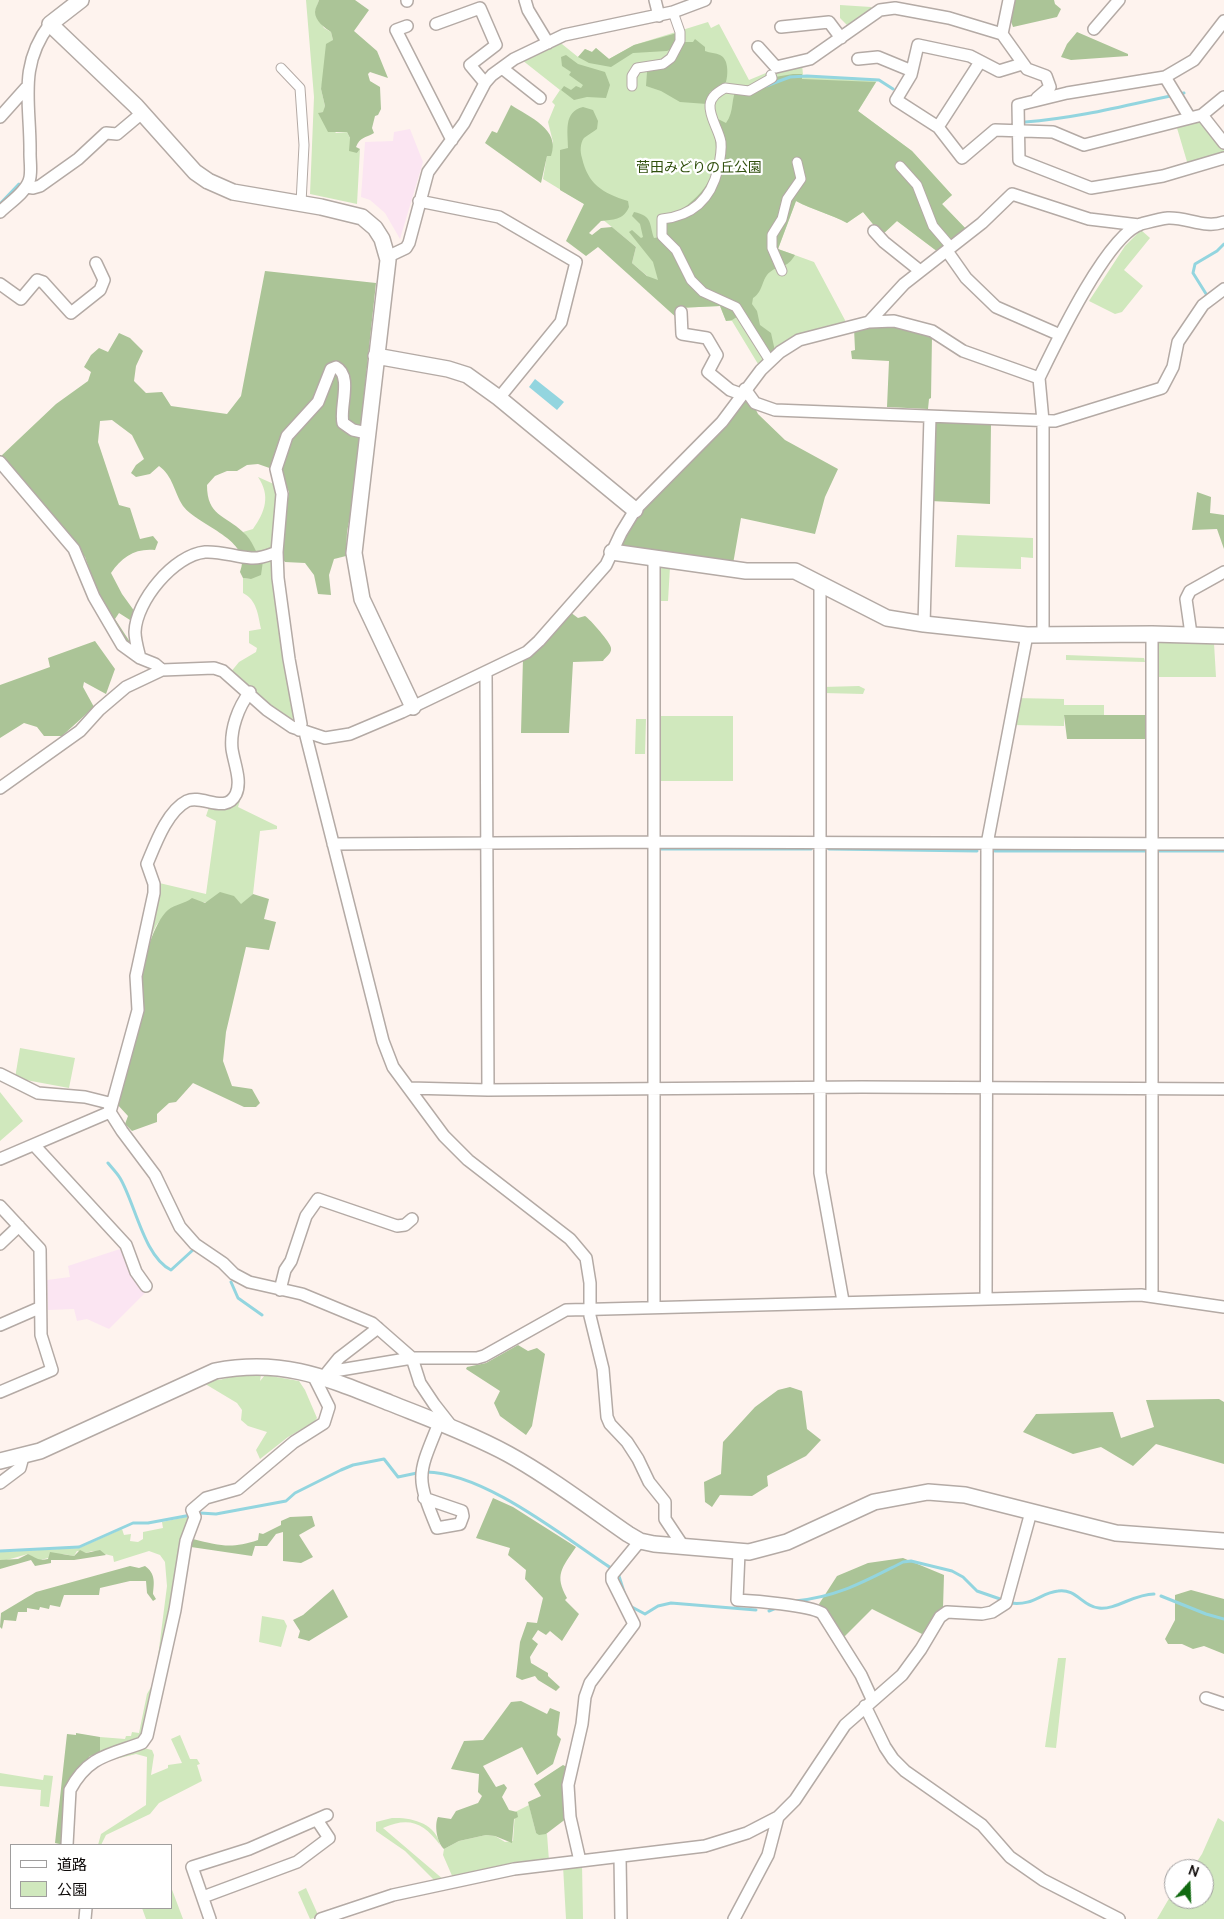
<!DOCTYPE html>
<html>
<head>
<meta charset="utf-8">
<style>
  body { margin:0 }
  #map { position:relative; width:1224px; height:1919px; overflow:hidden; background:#fef3ee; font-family:Manrope,"Noto Sans JP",sans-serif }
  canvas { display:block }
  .legend { position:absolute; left:10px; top:1844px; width:162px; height:65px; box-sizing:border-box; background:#fff; border:1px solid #9f9d9d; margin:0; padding:6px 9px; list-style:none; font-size:15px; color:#0f0b0a }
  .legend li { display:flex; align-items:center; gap:10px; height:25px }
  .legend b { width:25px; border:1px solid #9f9d9d }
  .north { position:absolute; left:1164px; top:1859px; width:50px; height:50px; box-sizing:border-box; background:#fff; border:1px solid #9f9d9d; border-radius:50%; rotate:20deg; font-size:14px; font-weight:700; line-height:20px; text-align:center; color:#0f0b0a }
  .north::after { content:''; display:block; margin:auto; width:18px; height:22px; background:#106910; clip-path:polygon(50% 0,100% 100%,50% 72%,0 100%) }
</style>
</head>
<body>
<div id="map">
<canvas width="1224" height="1919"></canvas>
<ul class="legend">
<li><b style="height:6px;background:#fff"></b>道路</li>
<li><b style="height:14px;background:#d0e8bd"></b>公園</li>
</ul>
<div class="north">N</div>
</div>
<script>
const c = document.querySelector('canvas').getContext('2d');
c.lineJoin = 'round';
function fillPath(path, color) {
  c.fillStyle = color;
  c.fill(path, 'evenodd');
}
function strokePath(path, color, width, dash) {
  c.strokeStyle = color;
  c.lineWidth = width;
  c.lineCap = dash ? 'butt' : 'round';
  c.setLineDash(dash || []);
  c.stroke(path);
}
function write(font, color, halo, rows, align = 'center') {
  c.font = font + ' Manrope,"Noto Sans JP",sans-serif';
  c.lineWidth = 4.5;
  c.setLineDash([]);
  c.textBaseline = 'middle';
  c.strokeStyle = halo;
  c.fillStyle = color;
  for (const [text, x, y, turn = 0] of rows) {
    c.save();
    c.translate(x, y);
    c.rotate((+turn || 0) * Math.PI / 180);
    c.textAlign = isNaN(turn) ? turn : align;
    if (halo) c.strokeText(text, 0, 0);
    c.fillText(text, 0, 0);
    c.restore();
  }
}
fillPath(new Path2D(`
  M410 129 423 162 400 239 385 213 370 200 361 197 365 142 393 141 394 132Z
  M120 1249 131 1273 145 1293 109 1329 87 1319 77 1321 74 1309 48 1310 47 1280 70 1277 68 1266Z`), '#fbe5f2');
fillPath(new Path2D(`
  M306 0H319L315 12 324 28 331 32 333 40 321 89 325 106 324 112 319 113 336 133 347 132 357 153 360 149 357 204 310 194 314 97Z
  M840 5 871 7 873 11 847 25 840 18Z
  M708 22 711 28 719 24 749 80 778 68 802 64 803 75 878 79 858 111 912 151 952 195 942 204 968 231 938 252 897 221 882 235 863 212 847 223C830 214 813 210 796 201L778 249 814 262 846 322 819 328 791 338 758 364 732 321H726L720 306 678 308 666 292 632 263 636 247 584 204 543 179 547 155 553 142 548 122 555 105 552 102 560 90 522 60 557 40 578 57 585 49 592 52 596 48 609 59 634 45Z
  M1203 121 1224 149V153L1188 165 1177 128Z
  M1141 230 1150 238 1124 270 1143 286 1122 312 1115 314 1089 301 1125 246Z
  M258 477 276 485 281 636 293 716 292 724 230 673 239 662 256 652 257 648 249 643V631L261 629C258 615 257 600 243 593V578L251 579C257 556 259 551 243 532L253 529C265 512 271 496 258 477Z
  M957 535 1033 538V558L1021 557V569L955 567Z
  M662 566 670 567 668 601H657L658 569Z
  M1158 641 1214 643 1216 677H1155Z
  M1066 655 1144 658 1145 662 1066 660Z
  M859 686 865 689 863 694 824 693 823 687Z
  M1015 698 1064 699V705H1104V715H1064V726L1011 725Z
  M657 716H733V781H656Z
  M636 719H646L645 754H635Z
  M240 784 245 785 238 807 277 826V829L260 831 253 894 241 905C210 903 179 895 158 923 152 930 145 959 140 970L155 882 206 894 216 821 206 816 209 807 222 806Z
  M20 1048 75 1058 69 1088 15 1078Z
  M0 1092 23 1121 0 1141Z
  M239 1375H261L260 1381 265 1375 299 1381 305 1390 317 1418 314 1422 288 1437 260 1459 256 1450 267 1432 248 1426 241 1420 242 1410 237 1403 202 1382 216 1377 219 1380Z
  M191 1516 173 1608 143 1733 139 1737 100 1754V1737L125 1739 126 1736H131L132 1732 139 1733 147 1694 155 1680 167 1586 165 1562 160 1555 149 1551 114 1562 113 1556 92 1551 86 1553 77 1551 74 1556 63 1554 37 1561 28 1554 3 1561 0 1560V1552L79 1548 122 1529 124 1535 131 1534 130 1541 138 1542 143 1539V1532L163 1528 162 1522Z
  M262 1616 284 1620 287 1626 281 1647 259 1642Z
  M1058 1658H1066L1056 1748 1045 1747Z
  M180 1735 190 1759H197L200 1764 197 1765 202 1781 159 1803 150 1814 106 1835 101 1845H98L101 1834 146 1805 147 1757 136 1754 95 1764 139 1747 152 1750 154 1755 151 1775 168 1768V1765L182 1763 171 1739Z
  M0 1773 43 1780 44 1775 53 1776 49 1807 40 1806 41 1790 0 1786Z
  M529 1805 536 1833 547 1834 549 1861 453 1878 443 1855 444 1849 459 1841 486 1835 495 1836 505 1842 513 1841 515 1812Z
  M392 1818C411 1817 436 1823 440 1845 424 1823 409 1816 383 1828L444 1880 437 1883 405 1851 376 1831V1822Z
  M1218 1818 1224 1822V1919H1157L1174 1890V1899H1204V1869H1192L1202 1854Z
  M582 1864 583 1919H566L563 1866Z
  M171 1887 183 1919H146L142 1908H171Z
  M306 1888 319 1917 310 1919 298 1892Z`), '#d0e8bd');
fillPath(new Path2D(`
  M319 0H355L369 10 354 31 377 51 388 78 370 72 368 74 370 81 380 87 381 109 378 115 375 116 372 128 374 133C365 138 360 137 356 147L360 149 357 153 349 151 350 138 347 132H328L318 113 323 112 325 106 321 89 326 44 333 40 331 32C325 28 315 21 315 12 315 8 318 4 319 0Z
  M1015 0H1054L1055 4 1061 9 1057 17 1013 27 1009 16Z
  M1077 32 1128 54V56L1071 60 1061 57 1067 44Z
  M677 33 672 49 667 51 633 53 611 67 589 63 578 57 585 49 592 52 596 48 609 59 634 45Z
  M695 39 705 47V51C710 53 716 53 720 55 729 59 728 75 726 82L710 92 707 104 680 102 661 91 646 86 647 72 675 58 684 42H693Z
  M566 55 578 64 605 72 610 85 606 98 587 97 574 100 561 90 564 86 571 90 576 86 581 88 583 85 569 75 571 72 562 66 561 57Z
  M793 74H802V79L876 82 858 111 912 151 952 195 942 204 968 231 938 252 897 221 882 235 863 212 847 223C830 214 813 210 796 201L778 249 795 255C786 270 780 264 770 272 761 279 764 291 753 298L752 304 757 311 760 325 771 333 775 351 769 356 745 312 732 320 726 321 720 306 678 308V319L598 247 586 256 566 241 584 204 560 190V150L568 148C568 132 563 112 583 107L593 110 598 121 597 129C593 132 588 135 584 138 580 143 580 152 582 158 588 184 602 193 628 201L629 207C623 221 613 219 601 221L589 233 592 235 601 228 612 227 636 247 632 263 647 276 658 280 653 262 629 232 632 230 641 238 643 237 640 224 632 216 634 212C653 216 649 224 654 238L660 237 663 221C692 205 718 184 716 148 716 136 710 130 718 119L726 123C735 111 730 98 738 86L752 85 769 78Z
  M511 105C529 117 561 129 551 156H547L541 183 485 143 492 131 497 133Z
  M265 271 376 283 352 506 347 532 346 556 334 559 329 575 331 595 318 594 314 575 305 563 285 562 279 555 289 492 278 471 258 464 247 465 237 471H227L215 476 207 485C207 516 225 515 243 532 253 540 255 553 263 561L261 575 251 579 243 578 240 572C254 540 198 526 183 506 174 492 173 476 159 466L150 474 136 477 131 473 136 465 144 459 132 435 112 420 100 421 98 442 119 505 130 508 140 539 153 536 158 542 155 550C135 548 122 557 111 573L122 594 135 612 130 620 119 613 115 619 132 645V650L119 635 95 585 85 557 0 457 56 404 88 381 91 372 84 367 91 355 99 348 108 352 119 333 130 338 143 351 136 366 134 381 146 393 162 392 171 406 227 414 241 396Z
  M889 323 932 336 931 398 929 399 928 409 887 407 889 361 852 359 851 351 855 350 854 328Z
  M743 399 754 406 758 414 785 440 838 469 825 497 815 534 741 518 733 564 617 547 635 513Z
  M933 421 991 424 990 504 931 501Z
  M1197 492 1211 497 1210 513 1224 515V549L1217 529 1192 530Z
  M570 612 578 618 585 616C590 619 611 643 611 648 612 654 605 657 603 661L573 662 569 733H521L523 658Z
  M95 641 115 669 106 694 84 682 83 687 94 707 62 736H44L37 727 24 723 0 738V685L50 667 48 658Z
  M1064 715H1145V739H1067Z
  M220 892 234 896 241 904 253 894 269 899 264 919 276 922 269 950 246 947 226 1032 223 1061 232 1086 252 1089 260 1103 256 1107H244L193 1083 176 1102 169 1103 157 1114V1122L132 1131 125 1124 128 1116 116 1103C123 1063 140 934 168 910 175 904 185 904 192 898L205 903Z
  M518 1345 528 1351 537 1348 545 1354 532 1426 526 1435 500 1416 494 1403 500 1391 466 1369 467 1367 486 1363Z
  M790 1387 802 1391 807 1429 821 1440 806 1456 767 1476 768 1486 752 1496 720 1495 712 1507 705 1502 704 1482 721 1474 723 1442 755 1407 778 1390Z
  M1219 1399 1224 1402V1464L1156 1444 1133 1466 1101 1447 1073 1454 1023 1432 1036 1414 1113 1412 1121 1438 1154 1427 1146 1400Z
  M493 1498 513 1507 576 1547C562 1568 554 1575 567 1598L565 1600 579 1614 562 1641 550 1631 546 1635 538 1630 532 1639 538 1644 530 1657 531 1663 548 1673V1676L560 1687 556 1691 538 1680 535 1676 522 1680 516 1677 520 1642 527 1622 537 1623 543 1598 525 1579 526 1570 508 1555 510 1548 476 1538Z
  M312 1516 315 1526 299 1535 313 1557 301 1563 283 1561V1532L276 1534 267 1546H255L252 1556 191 1547 193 1539C221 1546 231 1549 258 1540L259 1533 263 1534 281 1525V1521L290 1517Z
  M80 1550 86 1553 100 1550 106 1555 74 1560H51V1563L35 1566 31 1560 0 1569V1560L18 1559 28 1554C37 1558 38 1561 48 1559L50 1552 74 1556Z
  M903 1558 944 1575 943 1608 922 1634 872 1609 842 1639 819 1604 837 1576 868 1563Z
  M130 1566 139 1568 145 1566C156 1574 154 1583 153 1594L156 1599 153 1601 147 1593 146 1581H130L100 1588 99 1595H64L60 1607 50 1605 49 1609 40 1607 39 1610 27 1608V1612H18L16 1621 4 1620 2 1629 0 1627 1 1613 36 1592Z
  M333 1589 348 1617 309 1641 298 1638 300 1631 293 1620 303 1615Z
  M1191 1590 1224 1599V1654L1204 1646 1193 1649 1182 1644H1168L1165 1639 1175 1620V1595Z
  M521 1701 547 1714 550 1708 560 1712 557 1735 561 1739 553 1764 537 1775 522 1747 483 1766 496 1787 504 1784 507 1788 502 1797 509 1810 517 1812 518 1817 514 1819 512 1843 495 1836 486 1835 459 1841 444 1849C437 1843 434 1825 438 1817L451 1819 456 1811 478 1803 482 1796 478 1792 479 1774 451 1769 464 1741 483 1740 511 1702Z
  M76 1733 100 1737V1754L90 1756 67 1788 64 1845 55 1843 67 1734 76 1735Z
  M563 1765 569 1768 567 1818 546 1834 539 1835 536 1833 528 1802 541 1796 534 1784Z`), '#abc497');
fillPath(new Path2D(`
  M535 379 564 402 557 410 529 387Z`), '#93d5df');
strokePath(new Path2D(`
  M766 86 790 77 807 76 879 80 893 89
  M1025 122C1080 118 1131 104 1184 93
  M0 204 19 184
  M1208 297 1193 273 1195 264 1217 251 1224 244
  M660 849H811
  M829 849 977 851
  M995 851H1224
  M108 1163C112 1168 117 1173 120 1178 135 1203 144 1257 171 1270L194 1249
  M231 1282 238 1298 262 1315
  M426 1472C485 1473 562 1536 611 1568
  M200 1513 216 1514 286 1501 295 1493 341 1470 353 1465 384 1459 398 1477 417 1473
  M0 1551 79 1547 133 1523H148L191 1515
  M618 1573 624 1592
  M1161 1596 1206 1614 1224 1619
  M795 1601C838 1597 865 1581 903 1562L911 1561 952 1571 963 1577 977 1591 1003 1600
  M1010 1603C1034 1606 1040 1593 1058 1591 1076 1588 1083 1607 1099 1608 1116 1610 1134 1594 1154 1594
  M630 1606 645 1614 658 1606 671 1603 756 1610
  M769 1611 776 1608`), '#93d5df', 3);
const pedestrian = new Path2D(`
  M281 68 300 88 304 145 301 203
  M632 86V76L637 68 663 64 671 58 680 41V32L673 12
  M900 166 917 185 933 226 951 247
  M782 271 772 248V235L782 219 787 199 801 179 797 162
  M770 361 736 307 703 292 691 280 676 250 662 236V219C692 216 711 199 718 169 720 160 722 151 721 142 719 130 709 117 710 105 711 96 718 92 725 88L749 91 772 78 771 75`);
const minor = new Path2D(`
  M407 0V1
  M525 0 528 10 548 43
  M655 0 659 16
  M1224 21 1194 60 1165 77 1067 93 1018 105 1019 160 1091 188 1163 176 1224 158
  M436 24 480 8 496 45 470 65 485 83
  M407 26 396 30 452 140
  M781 27 829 22 841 38
  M1094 29 1119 0
  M1002 34 1027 69 1046 76 1050 87 1037 98
  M758 47 776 67 810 59 880 10 895 8 949 18 1002 34 1009 0
  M858 59 878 57 912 71
  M1022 64 999 71 970 56 918 45 911 75 896 100 938 127 962 158 995 130 1053 132 1084 145 1202 115 1224 97
  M502 68 540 98
  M1165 77 1190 118
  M1202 115 1224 143
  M0 117 26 88
  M938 127 980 62
  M26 187 33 188 40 186 78 159 106 133 117 134 142 113
  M419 201 499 217 576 262 561 322 499 398
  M0 212C9 203 25 193 29 181 32 174 30 163 30 154 31 105 17 67 50 24
  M874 231 884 242 919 270
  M947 251 966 278 996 307 1060 335
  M387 257 406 248 409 243 428 172 464 123 485 83 492 75 514 59 564 35 673 12 705 0
  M0 284 21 299 37 280 43 282 71 313 100 290 104 280 96 263
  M681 312 682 334 707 338 717 355 708 372 730 390 741 394
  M869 322 904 284 982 223 1012 194 1089 219 1139 225
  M1039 378C1055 345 1107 235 1141 224 1149 222 1159 219 1168 218 1187 217 1205 229 1224 222
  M745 389 755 403 775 410 1055 421 1162 388 1173 367 1178 342 1203 305 1224 289
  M0 462 74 549 94 597 122 645 140 658 155 664 162 670
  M820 584V1173L843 1301
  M924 624 930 417
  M1191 634 1186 599 1190 591 1224 572
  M140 658C138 650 135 640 135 632 136 601 174 555 205 552 221 551 235 557 251 558 260 559 269 555 277 552
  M486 673 488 1090
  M299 730 301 724 289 659 278 578 277 552 282 494 276 469 287 436 318 402 331 369 336 367C353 376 339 408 343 423L353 430 367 433
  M305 732 383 1041 393 1067 444 1136 468 1160 570 1239 586 1258 590 1283V1316L603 1369 607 1417 610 1424 627 1442 638 1459 649 1482 665 1502V1519L683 1546
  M0 788 80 731 99 710 126 687 162 670 214 668 223 671 267 710 292 727 325 738 350 734 402 712 527 652 539 641 606 565 621 533 635 510 722 422 761 370 780 352 799 340 869 322 894 321 932 331 963 351 1039 378 1043 421V636
  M333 844 654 842 1224 844
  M0 1074 38 1093 85 1097 109 1103 110 1112 122 1131 155 1175 180 1227 195 1244 223 1263 234 1274 249 1282 302 1294 372 1323 412 1358 420 1383 434 1404 452 1427
  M409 1088 488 1090 862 1087 1224 1089
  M34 1145 126 1245 136 1272 146 1286
  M0 1159 110 1112 138 1010 136 976 154 893V884L147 864C155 845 167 811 187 801 202 794 226 815 236 794 242 781 234 763 232 749 230 730 238 707 250 692
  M0 1206 40 1249 41 1335 52 1370 0 1392
  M0 1244 19 1226
  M280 1290 285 1270 291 1261 306 1216 318 1199 397 1226 405 1225 412 1219
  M1152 1295V634
  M986 1298 987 844 1027 635
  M654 1307V557
  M0 1325 39 1308
  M328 1372 412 1358H477L484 1356 566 1310 1141 1295 1224 1307
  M326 1374 339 1358 378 1328
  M0 1483 20 1468 23 1457
  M424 1498 462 1511 463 1516 460 1524 437 1528C415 1475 418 1475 439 1423
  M739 1552 737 1600C755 1601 808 1605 822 1613L861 1675 872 1699
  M1206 1698 1224 1704
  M865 1706 885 1747 893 1759 905 1771 982 1825 1010 1857 1043 1880 1119 1919
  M67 1845 70 1790C88 1756 109 1755 142 1743L147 1736 175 1610 186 1541 195 1517 192 1510 206 1498 238 1489 294 1442 324 1423 329 1407 313 1375
  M620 1857 621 1919
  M580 1861 570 1817 568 1785 582 1724 585 1697 590 1683 634 1624 612 1580V1575L640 1541
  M203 1897 297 1862 329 1838 317 1820
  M85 1919 86 1908
  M210 1919 192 1867 249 1849 327 1815
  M321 1919 393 1895 514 1869 705 1846 747 1833 778 1817 795 1800 845 1725 902 1675 921 1649 940 1617 947 1612 982 1614 992 1612 1006 1603 1031 1512
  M734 1919 768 1855 778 1817`);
const tertiary = new Path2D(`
  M81 0 50 24 136 106 195 172 208 181 233 192 321 207 362 217 375 228 382 239 388 260 354 553 362 599 413 707
  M376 356 448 369 467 375 499 398 635 510
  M612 552 746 571H795L887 618 924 624 1027 635 1152 634 1224 636
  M0 1461 40 1451 215 1371C284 1358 327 1378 390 1403 430 1419 471 1434 508 1454 550 1477 589 1507 628 1534L640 1541 654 1544 749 1552 787 1542 874 1502 928 1492 965 1495 1116 1533 1224 1541`);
strokePath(pedestrian, '#b4aaa5', 11);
strokePath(minor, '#b4aaa5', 14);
strokePath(tertiary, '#b4aaa5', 18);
strokePath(pedestrian, '#fff', 9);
strokePath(minor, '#fff', 11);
strokePath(tertiary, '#fff', 15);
write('14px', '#31500e', '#fff', [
  ["菅田みどりの丘公園",699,168]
]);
</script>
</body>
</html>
